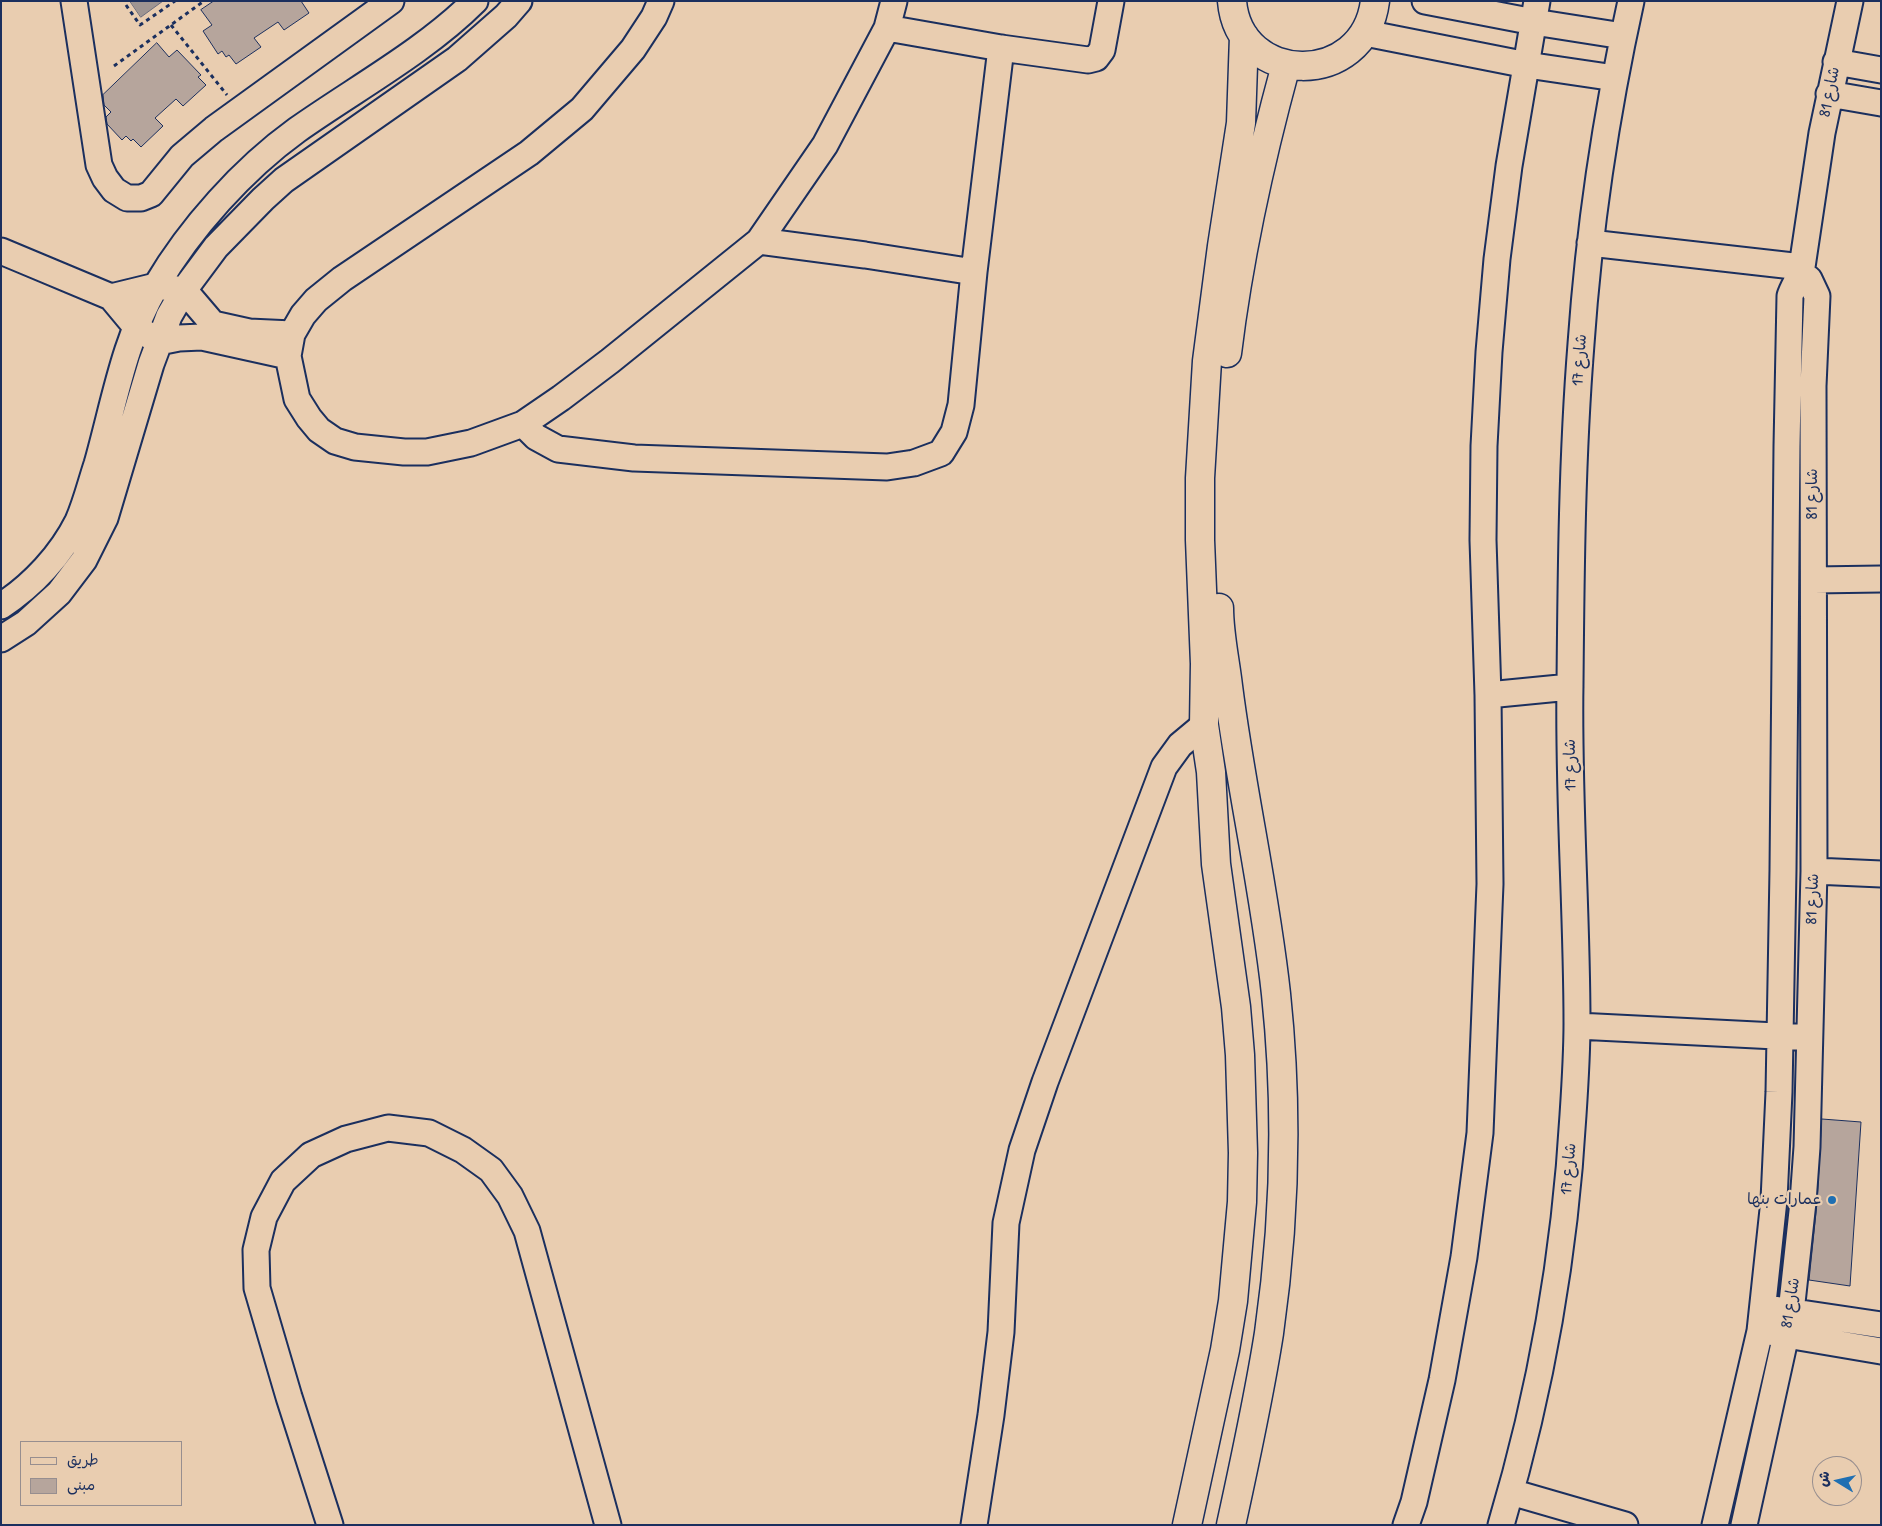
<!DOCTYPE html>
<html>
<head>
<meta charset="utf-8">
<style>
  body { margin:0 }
  #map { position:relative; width:1882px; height:1526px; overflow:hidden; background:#e9cdb0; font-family:"Patrick Hand","Playpen Sans Arabic",sans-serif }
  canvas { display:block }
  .frame { position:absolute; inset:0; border:2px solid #1b2f5e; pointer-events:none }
  .legend { position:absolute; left:20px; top:1441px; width:162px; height:65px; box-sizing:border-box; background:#e9cdb0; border:1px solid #978e8f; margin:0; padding:6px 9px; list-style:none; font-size:15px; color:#1b2f5e }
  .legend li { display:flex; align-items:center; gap:10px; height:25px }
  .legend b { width:25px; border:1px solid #978e8f }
  .north { position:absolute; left:1812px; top:1456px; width:50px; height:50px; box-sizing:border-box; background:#e9cdb0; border:1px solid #978e8f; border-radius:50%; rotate:279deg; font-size:14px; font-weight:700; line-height:20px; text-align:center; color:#1b2f5e }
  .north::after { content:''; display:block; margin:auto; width:18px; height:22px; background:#1f6fb2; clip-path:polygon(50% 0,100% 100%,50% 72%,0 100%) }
</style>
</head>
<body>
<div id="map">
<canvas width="1882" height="1526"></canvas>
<div class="frame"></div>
<ul class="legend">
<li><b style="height:6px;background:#e9cdb0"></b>طريق</li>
<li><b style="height:14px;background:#b6a59c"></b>مبنى</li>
</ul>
<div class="north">ش</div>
</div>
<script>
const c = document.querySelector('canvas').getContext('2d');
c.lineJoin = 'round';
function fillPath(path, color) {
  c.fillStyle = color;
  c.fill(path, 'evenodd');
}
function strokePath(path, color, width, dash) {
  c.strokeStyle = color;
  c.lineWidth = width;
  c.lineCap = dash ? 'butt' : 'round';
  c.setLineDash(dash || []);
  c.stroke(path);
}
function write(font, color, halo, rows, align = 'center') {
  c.font = font + ' "Patrick Hand","Playpen Sans Arabic",sans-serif';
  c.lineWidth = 4.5;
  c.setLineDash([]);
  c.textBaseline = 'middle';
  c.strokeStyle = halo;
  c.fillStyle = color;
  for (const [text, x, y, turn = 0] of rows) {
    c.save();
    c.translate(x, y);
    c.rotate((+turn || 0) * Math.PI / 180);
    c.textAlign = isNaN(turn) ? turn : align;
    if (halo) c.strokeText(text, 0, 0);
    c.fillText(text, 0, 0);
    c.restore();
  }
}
const water = new Path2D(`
  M130 1H163L141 17Z`);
fillPath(water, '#9f9592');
strokePath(water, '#6a6c7d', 1);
const building = new Path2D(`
  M214 1H301L309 13 284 30 278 22 254 38 261 47 236 64 229 55 226 57 222 51 218 54 203 31 212 25 201 10Z
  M157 43 169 57 177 50 201 75 198 77 206 85 183 106 176 99 155 118 163 126 141 147 133 139 131 141 126 136 122 140 107 124 106 117 111 112 104 105 103 95Z
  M1822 1119 1861 1122 1850 1286 1809 1280 1817 1203Z`);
fillPath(building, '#b6a59c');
strokePath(building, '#1b2f5e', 1);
const minor = new Path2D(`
  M74 1 99 165 105 178 114 190 127 198H141L151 194 182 156 214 129 391 1
  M661 1 654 17 633 49 582 109 529 153 342 279 316 300 303 315 292 334 288 356 297 399 309 418 319 430 335 441 355 447 404 452H427L471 443 523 424 561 398 610 361 759 241 825 145 887 28 894 1
  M1425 1 1534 22 1623 36
  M887 28 1001 48 1088 60 1096 58 1102 50 1111 1
  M1365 33 1527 65 1615 78
  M1836 62 1881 70
  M1829 94 1881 103
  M759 241 865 255 974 272
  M1590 243 1802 267
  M1 251 111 297 136 327 159 342 179 338 202 337 288 356
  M111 297 156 286 184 290 213 324 249 332 292 334
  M523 424 536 437 558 449 634 458 887 467 914 463 941 453 954 432 961 405 974 272 1001 48
  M1814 580 1881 579
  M1 606C33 585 61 555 78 521 86 503 91 482 97 464 114 404 124 340 156 286 190 228 243 169 297 130 355 89 425 51 475 1
  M1 639 26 623 59 593 84 560 105 518 151 364 169 316 184 290 216 247 263 199 284 180 457 59 506 16 519 1
  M1488 695 1570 687
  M1814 871 1881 874
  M1577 1026 1796 1037
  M1774 1309 1881 1325
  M1769 1332 1881 1351
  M1511 1492 1625 1525
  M330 1525 289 1397 257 1288 256 1250 264 1217 283 1181 311 1155 346 1139 388 1128 429 1133 463 1150 491 1170 510 1196 527 1231 608 1525
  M974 1525 991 1415 1001 1332 1006 1223 1022 1150 1045 1082 1164 767 1180 745 1204 725
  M1406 1525 1414 1502 1442 1380 1464 1257 1480 1133 1490 884 1488 695 1483 540 1484 446 1489 352 1497 259 1509 166 1537 1
  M1501 1525C1541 1391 1565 1255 1573 1115 1575 1085 1577 1054 1577 1023 1577 910 1568 797 1570 684 1571 571 1572 457 1581 344 1589 229 1606 114 1631 1
  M1715 1525 1760 1331 1774 1200 1779 1092 1783 870 1787 446 1790 296C1793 286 1800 278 1802 267L1822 133 1850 1
  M1744 1525 1791 1312 1803 1202 1807 1147 1814 871 1813 386 1817 296 1809 279 1801 273`);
const major = new Path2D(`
  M1232 1C1239 86 1364 89 1375 1
  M1227 353C1239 255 1260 160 1286 65
  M1219 608C1219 634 1225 660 1228 686 1241 789 1265 891 1276 994 1288 1107 1285 1221 1269 1333 1259 1397 1245 1461 1231 1525
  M1187 1525 1225 1350 1233 1301 1242 1202 1243 1153 1240 1055 1236 1007 1216 864 1211 772 1204 725 1205 664 1200 540V478L1207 361 1222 246 1241 123 1244 36`);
strokePath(minor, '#1b2f5e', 29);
strokePath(major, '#1b2f5e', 31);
strokePath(new Path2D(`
  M126 5 140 25 175 1
  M171 25 227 95
  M114 66 204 1`), '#1b2f5e', 3, [4, 4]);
strokePath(minor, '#e9cdb0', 25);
strokePath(major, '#e9cdb0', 28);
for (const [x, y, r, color] of [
  [1832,1200,5,"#1f6fb2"]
]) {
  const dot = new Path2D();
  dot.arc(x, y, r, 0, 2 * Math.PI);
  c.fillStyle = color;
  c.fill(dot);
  strokePath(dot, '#e9cdb0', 2);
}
write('16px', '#1b2f5e', '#e9cdb0', [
  ["شارع 81",1830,92,-79],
  ["شارع 17",1580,360,-86],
  ["شارع 81",1813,494,-90],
  ["شارع 17",1571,765,-91],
  ["شارع 81",1813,899,-88],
  ["شارع 17",1569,1169,-85],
  ["شارع 81",1791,1303,-81]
]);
write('16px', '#1b2f5e', '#e9cdb0', [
  ["عمارات بنها",1822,1200]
], 'right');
</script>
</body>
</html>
